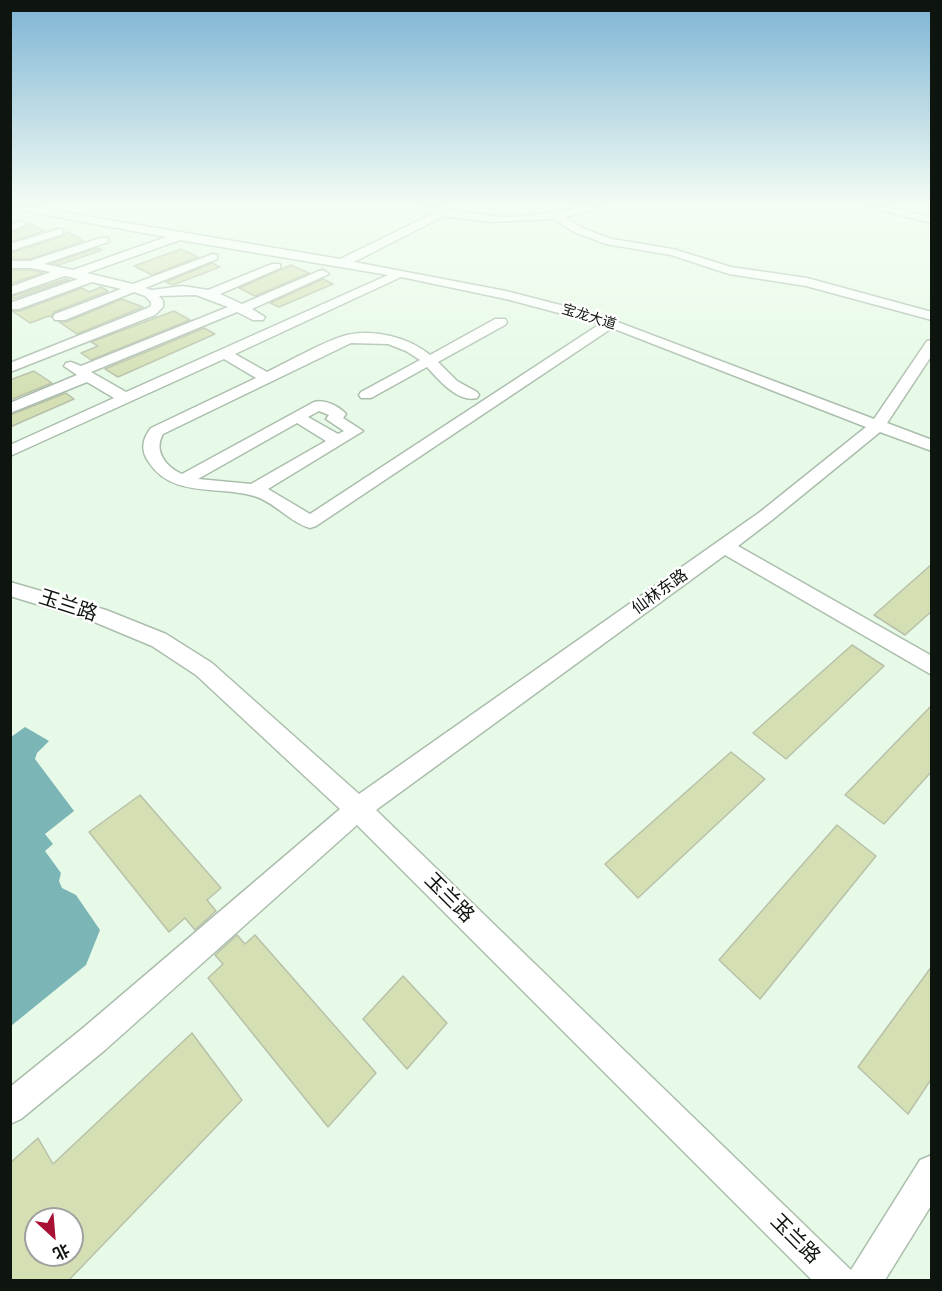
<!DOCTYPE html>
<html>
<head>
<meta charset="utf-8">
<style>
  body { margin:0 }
  #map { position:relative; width:942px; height:1291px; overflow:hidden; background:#e7fae7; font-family:"Work Sans","Noto Sans SC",sans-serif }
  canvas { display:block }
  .frame { position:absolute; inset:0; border:12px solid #0e140e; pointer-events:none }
  .north { position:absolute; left:24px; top:1207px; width:60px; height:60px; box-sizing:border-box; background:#fff; border:2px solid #9fa19f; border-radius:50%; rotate:154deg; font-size:16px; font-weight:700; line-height:24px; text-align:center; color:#0e140e }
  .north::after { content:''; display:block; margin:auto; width:21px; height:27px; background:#a91134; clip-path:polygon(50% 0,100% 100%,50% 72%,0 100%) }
</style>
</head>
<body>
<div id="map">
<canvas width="942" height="1291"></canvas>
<div class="frame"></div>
<div class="north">北</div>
</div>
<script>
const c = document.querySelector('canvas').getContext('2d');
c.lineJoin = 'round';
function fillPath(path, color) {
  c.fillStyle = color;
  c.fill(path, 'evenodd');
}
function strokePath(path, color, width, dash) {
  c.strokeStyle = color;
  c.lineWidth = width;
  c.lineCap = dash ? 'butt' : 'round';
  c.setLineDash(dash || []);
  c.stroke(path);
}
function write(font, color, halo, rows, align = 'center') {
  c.font = font + ' "Work Sans","Noto Sans SC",sans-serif';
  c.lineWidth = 5;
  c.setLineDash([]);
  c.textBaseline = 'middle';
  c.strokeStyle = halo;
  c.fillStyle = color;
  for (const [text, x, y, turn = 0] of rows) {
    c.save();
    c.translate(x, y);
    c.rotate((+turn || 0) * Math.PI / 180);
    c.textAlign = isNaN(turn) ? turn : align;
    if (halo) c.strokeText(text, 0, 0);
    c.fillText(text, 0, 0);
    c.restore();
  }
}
fillPath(new Path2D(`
  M25 727 49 741 37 753 35 759 74 811 45 834 53 844 45 851 61 873 59 881 62 888 76 895 100 930 86 965 11 1026V737Z`), '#7cb5b6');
const building = new Path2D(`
  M31 224 44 231 10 242V233Z
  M68 232 84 241 30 259H10V253L64 236Z
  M98 248 102 250 59 265 52 263Z
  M181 249 198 257 152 275 134 266Z
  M212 263 220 267 173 285 166 282Z
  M291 265 309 273 255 296 239 288Z
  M10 270H31L43 273 10 284Z
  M66 279 69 280 10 300V297Z
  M323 279 333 284 279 307 270 303Z
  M101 287 108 291 54 312 51 317 49 316 30 323 12 311H20L82 288 89 292Z
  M122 299 143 307 77 334 59 322H66Z
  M174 311 190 320 91 360 81 353 98 346 91 342Z
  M204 328 215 334 118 377 105 369Z
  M34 371 52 383 10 400V380Z
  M66 393 74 399 10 427V415Z
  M932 564V611L905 635 874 615Z
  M852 645 884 666 786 759 753 733Z
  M932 705V771L884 824 845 795Z
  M731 752 765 779 638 898 605 864Z
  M140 795 221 888 207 900 216 911 195 930 185 918 169 932 89 832Z
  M837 825 876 856 760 999 719 960Z
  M237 935 245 944 255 935 376 1073 328 1127 208 978 223 964 215 955Z
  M932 966V1078L908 1114 858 1067Z
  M403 976 447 1023 407 1069 363 1019Z
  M192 1033 242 1100 68 1281H10V1163L38 1138 53 1164ZM36 1219H72V1255H36Z`);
fillPath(building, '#d4e0b4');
strokePath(building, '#b9c0a9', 1.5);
const minor = new Path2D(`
  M13 207H32L340 259 434 213 420 209 419 207C449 207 477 216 507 217 539 217 569 207 600 207L599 209 565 217 582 228 612 239 673 249 731 267 807 278 932 312V320L806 286 729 274 671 255 606 244 574 232 554 219 489 222 444 216 354 262 506 291 599 315 874 419 927 341 932 340V355L887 423 932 440V451L880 432 772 520 738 546 932 656V675L725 555 376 810 851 1270 920 1160 932 1155V1204L885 1280H812L357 825 105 1050 21 1119 10 1124V1087L83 1028 340 809 196 675 152 646 92 621 10 596V582L106 610 166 634 212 663 359 794 760 512 866 427 612 328 316 526 310 528C289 522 275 502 254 496 218 485 172 499 148 461 140 449 143 438 151 428L256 378 224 359 10 456V445L114 398 87 382 10 413V403L77 375 64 366 66 363 71 362 81 366 228 307 196 295 159 296 163 301V307L155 315 10 372V363L145 309 151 306V302L145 296 134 292 65 320H55L53 317 55 314 121 289 92 282 19 309H10V303L78 279 65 276 10 295V287L51 272 31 268H10V261H30L100 238H108V242L44 264 73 270 166 237 18 210ZM180 240 388 275 126 392 91 372 237 312 253 320H263L265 317 252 309 329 274 323 270 319 271 242 304 220 294 280 268V264H272L208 290 183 286 152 290 145 288 217 259V255L213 254 133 284 87 273ZM401 277 506 299 600 324 310 514 268 489 363 431 343 418 346 414C339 406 324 399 314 402L182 474C166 467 153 451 163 434L351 343 388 344 406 351 420 360 361 392 359 395 361 398H371L427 367C439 380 458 403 477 398L479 395 477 392 457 381 438 362 505 325 507 322 505 319H495L430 355C408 337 374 329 347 335 326 340 288 362 267 372L235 354ZM319 411 329 415 326 419 344 431 338 434 308 417ZM297 423 326 441 251 484 198 479Z
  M867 207H884L932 217V223Z
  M22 221 27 224 10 231V224Z
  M59 229 63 230V234L10 251V244Z`);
strokePath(minor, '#abbdac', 3);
fillPath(minor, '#fff');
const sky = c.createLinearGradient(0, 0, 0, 387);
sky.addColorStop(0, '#7db4d4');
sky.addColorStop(0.53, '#f4fdf4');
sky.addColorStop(1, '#f4fdf400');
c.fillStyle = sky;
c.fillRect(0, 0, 942, 387);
write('14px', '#0e140e', '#fff', [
  ["宝龙大道",589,317,17]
]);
write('16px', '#0e140e', '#fff', [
  ["仙林东路",660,592,-36]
]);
write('20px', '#0e140e', '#fff', [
  ["玉兰路",68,606,18],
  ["玉兰路",449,898,45],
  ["玉兰路",795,1239,45]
]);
</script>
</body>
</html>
